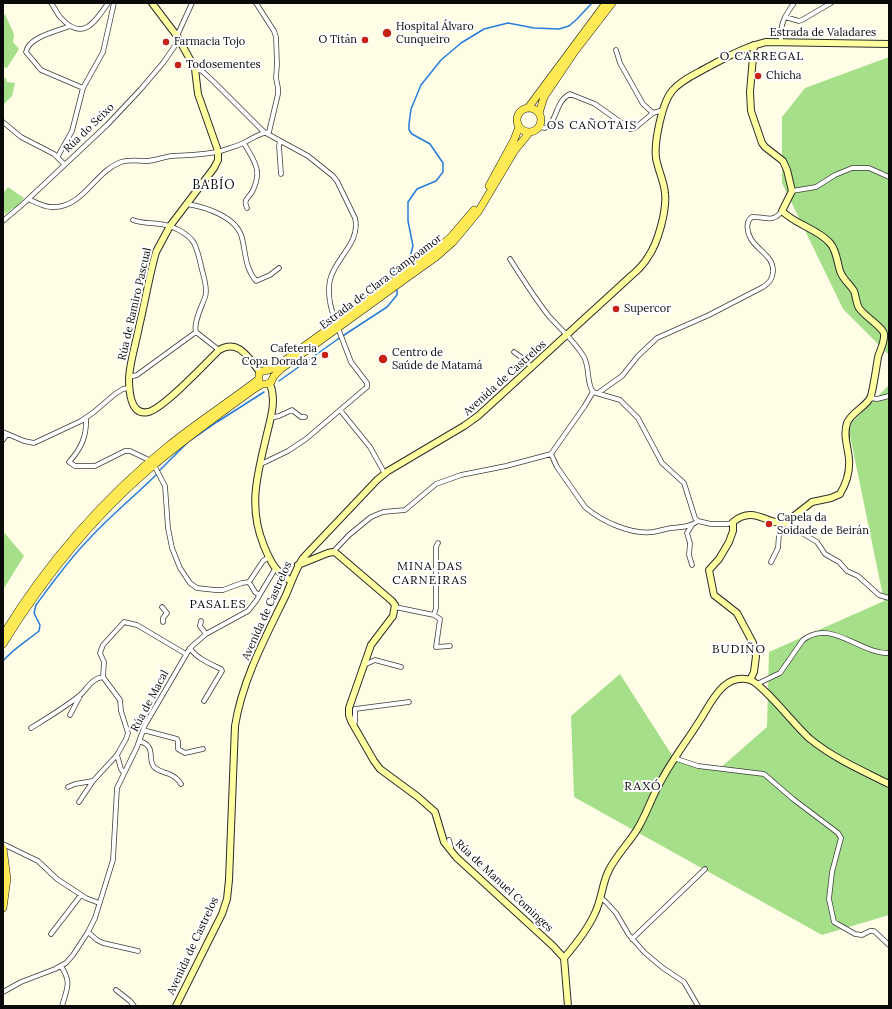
<!DOCTYPE html>
<html>
<head>
<meta charset="utf-8">
<style>
  body { margin:0 }
  #map { position:relative; width:892px; height:1009px; overflow:hidden; background:#fffde6; font-family:Lora,serif }
  canvas { display:block }
  .frame { position:absolute; inset:0; border:4px solid #0a0a0a; pointer-events:none }
</style>
</head>
<body>
<div id="map">
<canvas width="892" height="1009"></canvas>
<div class="frame"></div>
</div>
<script>
const c = document.querySelector('canvas').getContext('2d');
c.lineJoin = 'round';
function fillPath(path, color) {
  c.fillStyle = color;
  c.fill(path, 'evenodd');
}
function strokePath(path, color, width, dash) {
  c.strokeStyle = color;
  c.lineWidth = width;
  c.lineCap = dash ? 'butt' : 'round';
  c.setLineDash(dash || []);
  c.stroke(path);
}
function write(font, color, halo, rows, align = 'center') {
  c.font = font + ' Lora,serif';
  c.lineWidth = 4;
  c.setLineDash([]);
  c.textBaseline = 'middle';
  c.strokeStyle = halo;
  c.fillStyle = color;
  for (const [text, x, y, turn = 0] of rows) {
    c.save();
    c.translate(x, y);
    c.rotate((+turn || 0) * Math.PI / 180);
    c.textAlign = isNaN(turn) ? turn : align;
    if (halo) c.strokeText(text, 0, 0);
    c.fillText(text, 0, 0);
    c.restore();
  }
}
fillPath(new Path2D(`
  M5 14 14 34 13 42 19 49 7 68 3 67V15Z
  M889 57V355L843 309 782 183V117L805 88Z
  M3 78H6L7 82 15 83 12 96 3 105Z
  M8 187 24 198 15 209 13 208 6 214 3 211V193Z
  M889 385V869H888L889 871V915L822 935 574 797 571 716 620 674 675 760 719 769 767 727 769 652 884 601 848 426Z
  M3 531 24 556 3 590Z`), '#a6df8a');
strokePath(new Path2D(`
  M388 279 392 273 403 266 410 257 413 246 408 221V202L417 189 436 181 443 172V163L430 144 412 134 409 130V124L411 109 421 85 441 60 461 43 484 29 508 23 534 28 559 29 569 26 577 19 592 3
  M279 381 338 339 387 307 397 295V290
  M159 471 188 442 217 422 264 392
  M3 661C14 648 27 641 39 631L40 625 34 613 36 605C53 582 70 558 90 538 111 515 135 496 157 474`), '#247ddb', 1.5);
const street = new Path2D(`
  M51 3C55 8 57 14 61 18 83 42 95 22 108 3
  M785 17 799 21 802 20 831 3
  M70 26C58 31 28 37 26 52L41 70 83 88
  M177 36 192 3
  M781 41C780 24 784 17 794 3
  M616 50 620 63 643 104 653 113
  M195 69 202 71 214 82 264 132 308 156 333 176 337 181 355 218C361 243 335 258 330 280 327 294 331 310 336 323
  M3 122 21 137 54 154 64 164
  M540 127 545 128C558 121 555 101 570 94L595 104 630 129 635 128 653 113 663 110
  M280 141 279 146 281 174
  M244 143C248 151 256 161 257 171 258 177 255 187 252 192 248 199 243 199 247 208
  M58 156 72 131 83 88 103 52 114 3
  M792 191 816 187 835 175 852 168H869L889 177
  M28 199C35 202 44 207 51 207 83 209 94 172 121 162 129 159 139 161 148 161 156 160 164 157 172 156 189 155 205 155 221 151 229 148 239 146 247 141 255 137 260 133 269 132L278 94V88L276 78 277 64 276 37 274 31 256 3
  M187 204C206 207 237 217 242 238 246 254 245 268 256 281L270 275 279 268
  M133 220C143 224 150 222 160 224 171 225 188 233 194 243 198 251 200 261 202 270 204 277 208 290 205 297 202 306 193 323 196 332
  M3 221 23 204 107 125 140 90 163 63 179 40
  M510 259C522 278 534 297 548 315 560 329 575 341 584 357 590 368 586 382 593 392L620 400 638 418 662 463 684 483 695 518 698 521 711 524H728L733 522
  M514 352 525 360 532 368
  M129 377 137 375 196 332 219 350
  M598 393 622 376 638 356 657 338 709 315 763 287C769 283 772 280 773 272 774 256 758 251 751 239 747 232 745 222 752 217 765 216 772 224 782 211
  M870 398 877 399 889 396
  M340 410 370 447 385 474
  M86 418C87 436 81 449 69 462L75 466H95L125 451H130L151 461
  M270 418 279 416 292 410 301 417H305
  M3 432 24 441 34 443 81 421 94 412 115 394 123 389 129 388
  M3 440 7 434
  M551 454 557 467 585 507C601 521 631 535 653 532 659 531 665 529 671 528 681 527 690 527 698 521
  M154 465 165 486 168 528 172 548 180 568 190 583 197 588 215 590H223L242 583 249 582 263 561 269 557
  M259 465 288 451 306 439 367 387V383L351 362 338 328
  M785 523 817 542 825 554 839 562 847 571 858 576 879 595 889 598
  M692 525 687 533 690 543 689 555 692 565
  M333 552 349 535 371 517 383 512 405 510 436 484 461 475 506 466 551 454 584 407 593 392
  M771 562 778 548 779 534 788 527 790 525
  M249 582 255 592 259 595
  M162 607 167 613 163 618V622
  M395 607 434 615 440 619 436 647 450 646
  M434 615 436 608V547L438 543
  M201 621 200 626 206 634
  M190 648C197 659 211 664 221 669L222 671 204 701
  M364 665 375 660 401 667
  M103 677 104 662 100 653 103 645 124 622 137 625 186 654
  M757 684 780 673 803 640C830 618 860 654 889 653
  M70 715 80 696
  M353 724 355 722V709L409 702
  M31 728C47 718 64 708 79 696 88 689 90 679 103 677L120 700 121 711 128 733 126 739 117 755 93 781 79 802
  M143 730 177 739 178 741V749L185 753 203 749
  M139 741C157 746 147 758 154 767 158 771 164 772 169 774 174 776 178 779 181 784
  M117 755 121 769 124 773
  M674 758 698 766 764 774 793 799 838 833 841 838 832 872 829 899 834 922 855 934 862 935 870 931H874L889 945
  M68 787 75 784 93 781
  M449 840 451 847 449 849
  M3 844 38 861 57 879 86 898 99 903
  M601 898 606 902 616 913 629 935 645 953 663 968 684 982 698 1006
  M88 932 97 940 103 943 138 951
  M51 934 81 895
  M632 939 705 869
  M61 966C72 983 67 988 62 1006
  M116 990 130 1001 134 1006
  M3 992 21 982 55 969 66 963 73 955 88 932 95 918 113 860 117 788 137 747 145 725 190 648 206 634 248 611 256 601 275 569`);
const secondary = new Path2D(`
  M152 3 177 36 192 63 195 69 198 94 218 151V160L214 168 170 226 156 252C149 277 145 302 139 327 136 343 130 361 129 378 129 390 130 416 148 412 163 409 206 363 219 350 239 338 249 359 260 372
  M270 384C277 401 270 420 266 438 257 476 248 507 264 546 271 563 275 571 291 581
  M298 565 328 553 333 552 336 553 392 601 395 605 393 616 371 645 349 708V715L351 721 374 761 380 769 418 797 435 812 444 842 456 857 553 946 564 958 568 1006
  M750 680 754 672 756 656 753 643 737 613 714 595 709 570 719 559 729 542 733 531V522C754 505 767 525 785 523L812 502 831 498 840 494C846 484 850 471 849 459 848 447 843 436 847 423 851 412 868 406 871 396 874 384 876 370 878 357 880 350 885 342 884 334 883 327 864 316 859 308 856 303 856 296 854 291 850 284 843 280 840 271 837 262 837 251 830 243 818 229 796 225 782 211L792 191 787 170 783 161 765 147 762 143 751 111 750 92 754 45
  M564 958C576 944 588 929 595 913 602 899 602 883 609 870 617 854 630 842 638 828 647 813 652 796 661 781 672 760 687 741 700 720 711 703 724 672 750 680 763 684 796 727 810 739 835 759 861 770 889 784
  M176 1006 222 914 227 899 229 880 235 726C242 681 265 638 285 597 291 584 295 570 303 558L377 480 388 471 464 426 478 416 632 275C638 270 644 264 648 257 658 243 667 210 665 193 664 181 658 170 656 158 654 142 662 103 672 91 681 80 696 74 708 67 727 57 744 47 766 42L889 44`);
const primary = new Path2D(`
  M517 120a12 12 0 1 1 24 0a12 12 0 1 1-24 0Z
  M528 108 606 3
  M539 113 544 97 575 51 612 3
  M489 186 514 140 519 127
  M3 635C47 563 103 499 168 446 198 422 229 402 259 379V374L262 371 269 370 284 361 432 253 450 238 474 210
  M3 644C43 579 90 520 148 470 182 441 218 415 254 389L262 384H267L271 382 274 376 281 369 408 277 436 257 453 242 478 212 515 150 529 133
  M3 848 7 879 3 908`);
strokePath(street, '#3d3d3d', 5.5);
strokePath(secondary, '#2c2c2c', 8);
strokePath(primary, '#1b1b1b', 8);
strokePath(street, '#fff', 4);
strokePath(secondary, '#feffa1', 6);
strokePath(primary, '#ffea56', 7);
for (const [x, y, r, color] of [
  [387,33,5,"#c62115"],
  [365,40,4,"#c62115"],
  [166,42,4,"#c62115"],
  [178,65,4,"#c62115"],
  [758,76,4,"#c62115"],
  [616,309,4,"#c62115"],
  [325,355,4,"#c62115"],
  [383,359,5,"#c62115"],
  [769,524,4,"#c62115"]
]) {
  const dot = new Path2D();
  dot.arc(x, y, r, 0, 2 * Math.PI);
  c.fillStyle = color;
  c.fill(dot);
  strokePath(dot, '#fff', 1.5);
}
write('11px', '#0a0a0a', '#fff', [
  ["Hospital Álvaro",396,27],
  ["Cunqueiro",396,40],
  ["O Titán",357,40,"right"],
  ["Farmacia Tojo",174,42],
  ["Todosementes",186,65],
  ["Chicha",766,76],
  ["Supercor",624,309],
  ["Cafeteria",317,349,"right"],
  ["Copa Dorada 2",317,362,"right"],
  ["Centro de",392,353],
  ["Saúde de Matamá",392,366],
  ["Capela da",777,518],
  ["Soidade de Beirán",777,531]
], 'left');
write('11px', '#0a0a0a', '#fff', [
  ["Estrada de Valadares",823,33],
  ["Rúa do Seixo",89,128,-44],
  ["Estrada de Clara Campoamor",381,282,-37],
  ["Rúa de Ramiro Pascual",135,304,-77],
  ["Avenida de Castrelos",505,378,-42],
  ["Avenida de Castrelos",267,611,-66],
  ["Rúa de Macal",150,701,-62],
  ["Rúa de Manuel Cominges",504,886,43],
  ["Avenida de Castrelos",193,946,-65]
]);
c.letterSpacing = '1px';
write('12px', '#0a0a0a', '#fff', [
  ["O CARREGAL",762,57],
  ["OS CAÑOTAIS",592,126],
  ["MINA DAS",430,567],
  ["CARNEIRAS",430,581],
  ["PASALES",218,605],
  ["BUDIÑO",739,650],
  ["RAXÓ",643,787]
]);
c.letterSpacing = '0px';
c.letterSpacing = '1px';
write('13px', '#0a0a0a', '#fff', [
  ["BABÍO",214,185]
]);
c.letterSpacing = '0px';
</script>
</body>
</html>
